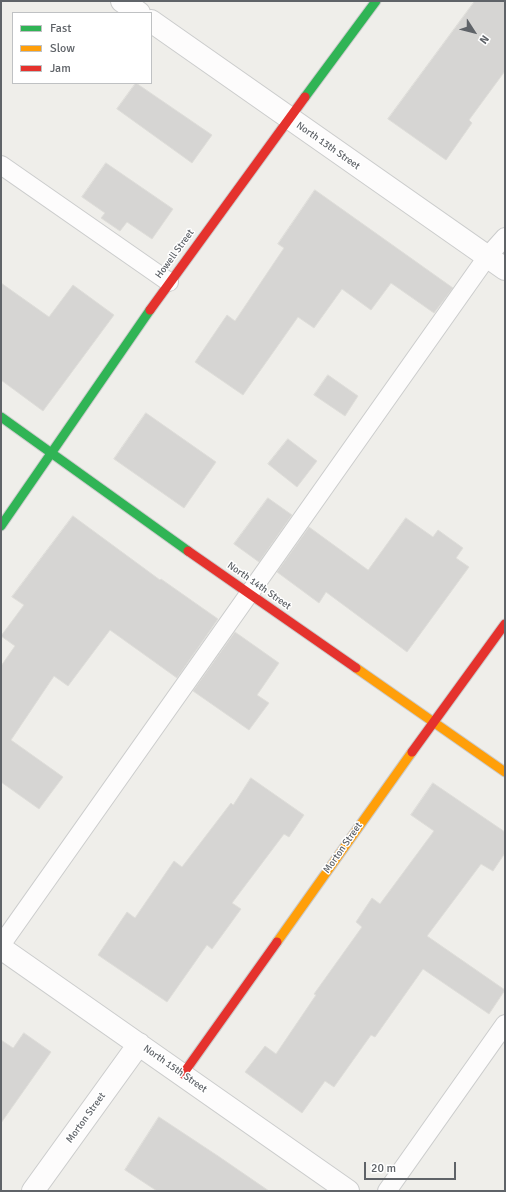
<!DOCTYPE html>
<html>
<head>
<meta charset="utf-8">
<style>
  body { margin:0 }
  #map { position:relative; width:506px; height:1192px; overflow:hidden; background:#efeeea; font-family:Signika,sans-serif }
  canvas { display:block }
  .frame { position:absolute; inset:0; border:2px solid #5f6368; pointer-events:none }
  .legend { position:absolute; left:12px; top:12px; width:140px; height:72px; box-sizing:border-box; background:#fff; border:1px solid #bfc1c3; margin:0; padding:5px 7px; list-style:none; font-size:12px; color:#5f6368 }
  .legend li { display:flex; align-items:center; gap:8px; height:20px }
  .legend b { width:20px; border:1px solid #bfc1c3 }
  .north { position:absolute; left:454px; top:12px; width:40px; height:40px; -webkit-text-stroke:3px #fff; paint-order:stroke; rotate:126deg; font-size:11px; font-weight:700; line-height:16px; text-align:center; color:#5f6368 }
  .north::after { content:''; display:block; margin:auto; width:14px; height:18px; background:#5f6368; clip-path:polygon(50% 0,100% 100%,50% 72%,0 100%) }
  .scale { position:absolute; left:364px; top:1162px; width:92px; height:18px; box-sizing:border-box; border:2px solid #5f6368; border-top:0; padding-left:5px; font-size:12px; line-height:14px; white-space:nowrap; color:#5f6368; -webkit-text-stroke:3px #fff; paint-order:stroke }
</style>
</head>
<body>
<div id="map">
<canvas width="506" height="1192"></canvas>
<div class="frame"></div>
<ul class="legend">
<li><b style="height:5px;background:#30b455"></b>Fast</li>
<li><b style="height:5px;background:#ff9f0a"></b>Slow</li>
<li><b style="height:5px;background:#e5322d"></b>Jam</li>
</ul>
<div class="north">N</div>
<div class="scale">20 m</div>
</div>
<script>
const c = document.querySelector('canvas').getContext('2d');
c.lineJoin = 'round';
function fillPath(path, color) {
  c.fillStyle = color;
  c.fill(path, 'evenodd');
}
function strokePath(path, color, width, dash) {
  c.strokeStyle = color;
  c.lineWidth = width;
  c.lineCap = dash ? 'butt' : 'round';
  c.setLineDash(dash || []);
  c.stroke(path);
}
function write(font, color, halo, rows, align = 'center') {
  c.font = font + ' Signika,sans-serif';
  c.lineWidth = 3;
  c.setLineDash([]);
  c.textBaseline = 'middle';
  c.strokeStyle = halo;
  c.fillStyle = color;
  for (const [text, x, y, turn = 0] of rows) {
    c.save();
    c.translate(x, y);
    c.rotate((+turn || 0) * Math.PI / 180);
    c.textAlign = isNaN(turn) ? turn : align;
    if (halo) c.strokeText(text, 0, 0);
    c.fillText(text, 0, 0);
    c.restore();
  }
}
const building = new Path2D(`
  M475 1H505V71L469 120 472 123 446 160 388 119Z
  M136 83 212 135 192 163 117 109Z
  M106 163 173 209 152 239 127 222 120 231 101 218 105 213 82 197Z
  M315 190 453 288 434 313 391 283 371 310 342 289 314 328 298 317 243 395 195 362 227 315 235 321 284 248 278 244Z
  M1 283 49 317 73 285 114 315 43 411 1 380Z
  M328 375 358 396 345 416 314 395Z
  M146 413 216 462 184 508 114 459Z
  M288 439 317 461 297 487 268 464Z
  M268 498 292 515 259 562 234 544Z
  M73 516 160 580 161 579 218 619 177 678 110 630 68 686 54 676 11 740 63 777 39 809 1 782V666L15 646 1 636 24 605 12 597Z
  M406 518 433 537 438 530 463 548 456 558 469 567 407 652 326 592 319 603 277 572 309 527 368 570Z
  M235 632 279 663 257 695 269 703 249 730 193 691Z
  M251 778 304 815 289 837 284 834 232 903 241 909 212 949 207 945 167 1002 98 955 127 912 135 918 174 861 182 867 231 803 233 805Z
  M433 783 505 832V853L493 871 481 864 427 936 505 990 489 1014 423 969 375 1037 371 1035 334 1087 325 1081 302 1113 245 1072 265 1046 276 1054 316 995 314 994 362 927 356 922 372 898 380 904 434 831 411 815Z
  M24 1033 51 1052 1 1123V1040L13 1048Z
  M159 1117 218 1156 269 1191H157L125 1170Z`);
fillPath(building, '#d6d5d3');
strokePath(building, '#deddd9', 1);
const lane = new Path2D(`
  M1 165 169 282
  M1 945 487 257 505 237
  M387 1191 505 1024`);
const street = new Path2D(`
  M122 1 139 13
  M151 21 505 269
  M1 948 348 1191
  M33 1191 139 1044`);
const fast = new Path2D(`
  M305 97 376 1
  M1 417 188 551
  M1 526 150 310`);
const slow = new Path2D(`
  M356 668 505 772
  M277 942 412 752`);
const jam = new Path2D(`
  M150 310 305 97
  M188 551 356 668
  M412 752 505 624
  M183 1074 277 942`);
strokePath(lane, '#cbcccc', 20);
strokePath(street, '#cbcccc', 24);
strokePath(fast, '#cacacb', 11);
strokePath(slow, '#cacacb', 11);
strokePath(jam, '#cacacb', 11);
strokePath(lane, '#fdfcfc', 18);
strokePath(street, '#fdfcfc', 22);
strokePath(fast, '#30b455', 9);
strokePath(slow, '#ff9f0a', 9);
strokePath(jam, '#e5322d', 9);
write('10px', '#5f6368', '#fff', [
  ["North 13th Street",328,146,35],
  ["Howell Street",175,254,-54],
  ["North 14th Street",259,586,35],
  ["Morton Street",343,848,-55],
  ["North 15th Street",175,1069,35],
  ["Morton Street",86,1118,-54]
]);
</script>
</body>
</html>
